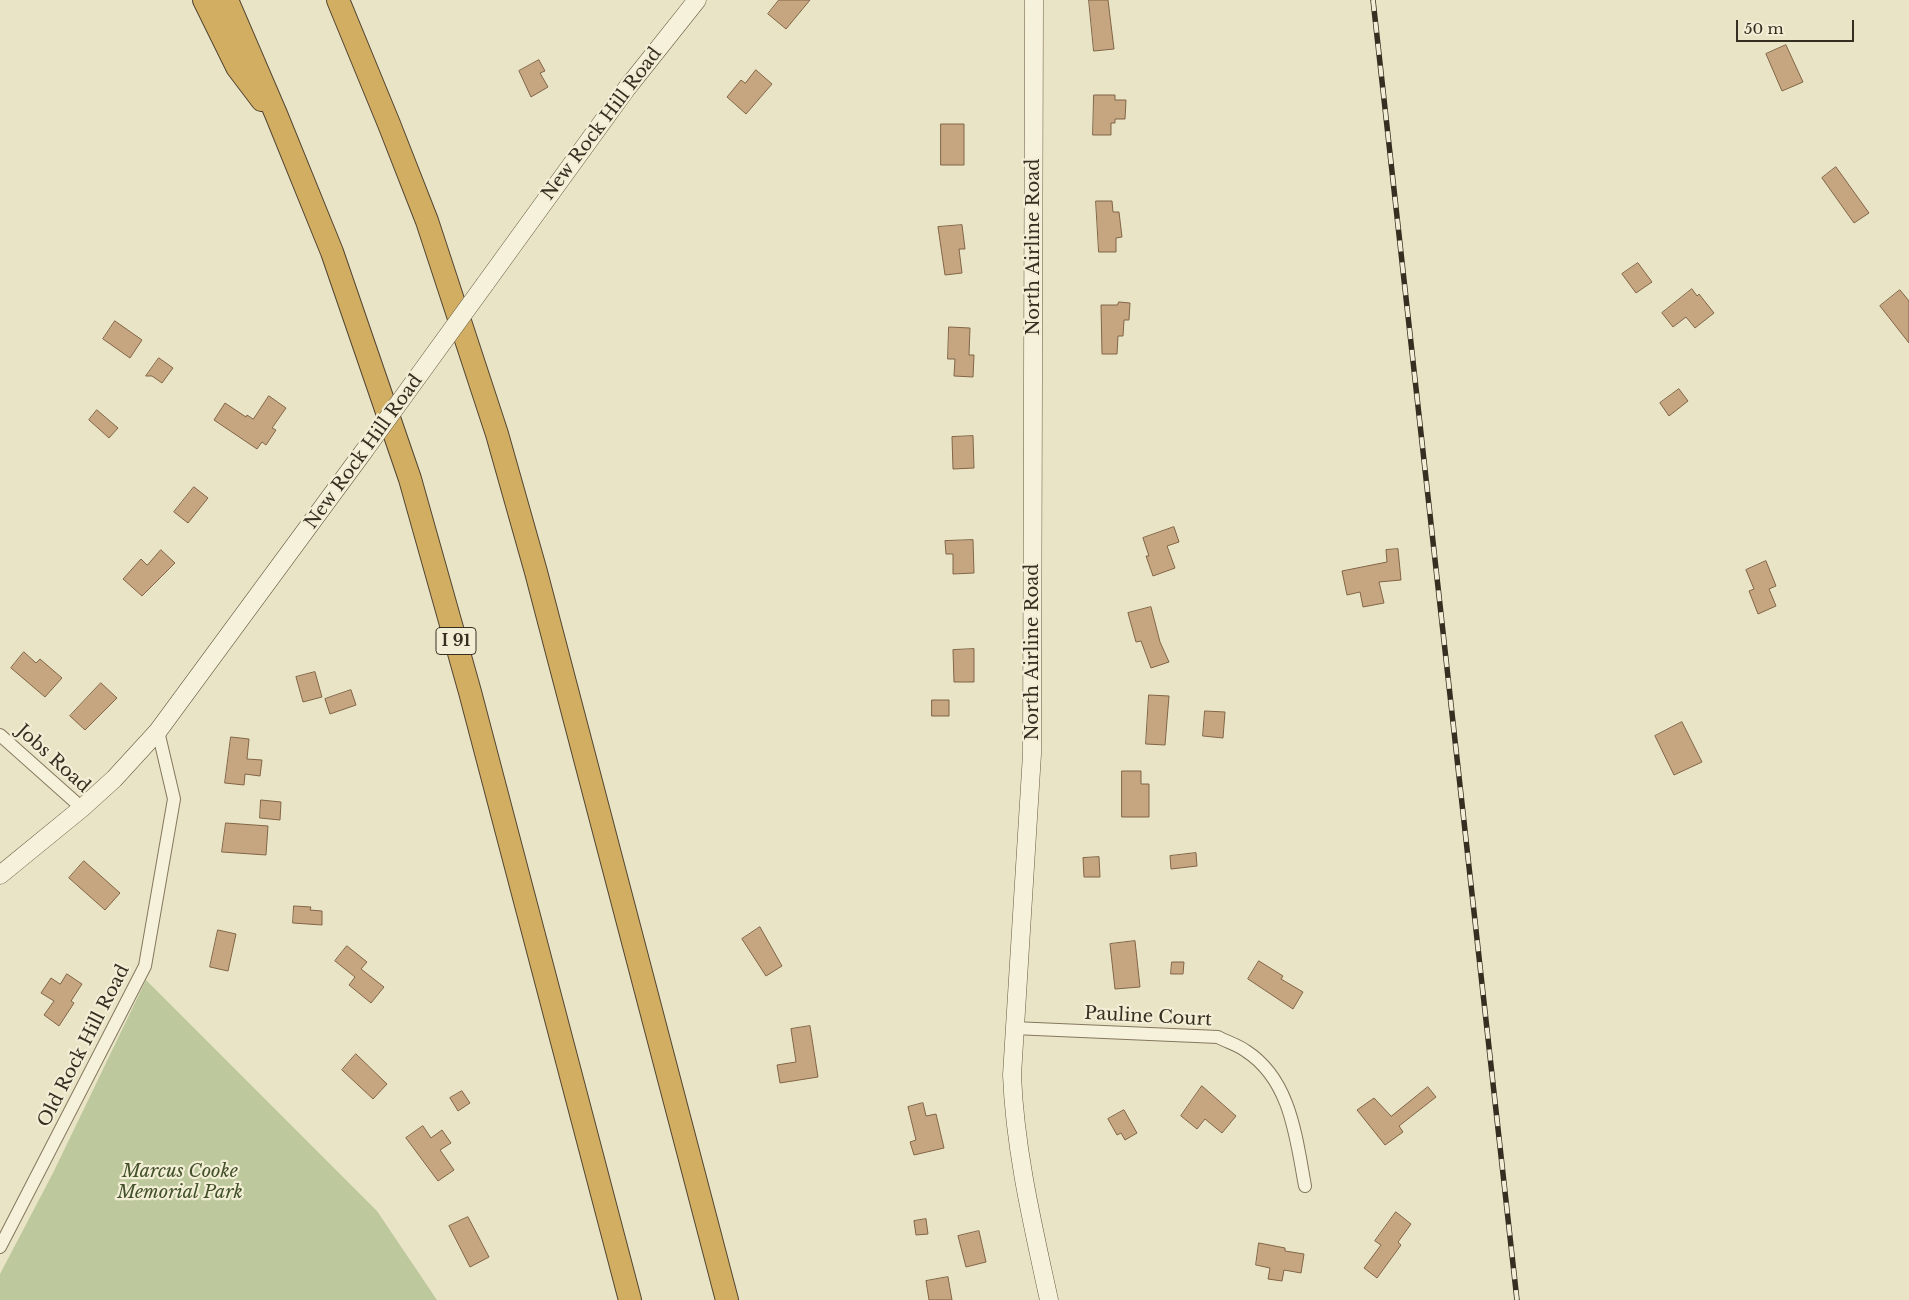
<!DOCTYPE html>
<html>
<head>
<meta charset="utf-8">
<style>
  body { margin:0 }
  #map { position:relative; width:1909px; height:1300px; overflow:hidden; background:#eae4c7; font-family:"Libre Baskerville",serif }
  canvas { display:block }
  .scale { position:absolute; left:1736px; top:20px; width:118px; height:22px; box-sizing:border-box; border:2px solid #362e21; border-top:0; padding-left:6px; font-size:15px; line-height:18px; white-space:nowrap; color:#362e21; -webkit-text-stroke:4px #f2eed6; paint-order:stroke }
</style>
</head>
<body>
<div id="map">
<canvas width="1909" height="1300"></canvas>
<div class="scale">50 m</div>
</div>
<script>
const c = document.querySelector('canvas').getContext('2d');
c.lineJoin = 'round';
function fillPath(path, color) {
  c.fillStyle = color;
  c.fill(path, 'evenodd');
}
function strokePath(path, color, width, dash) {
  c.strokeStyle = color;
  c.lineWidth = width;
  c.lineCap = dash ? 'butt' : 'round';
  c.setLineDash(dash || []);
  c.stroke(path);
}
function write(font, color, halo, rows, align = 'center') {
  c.font = font + ' "Libre Baskerville",serif';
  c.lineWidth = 4.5;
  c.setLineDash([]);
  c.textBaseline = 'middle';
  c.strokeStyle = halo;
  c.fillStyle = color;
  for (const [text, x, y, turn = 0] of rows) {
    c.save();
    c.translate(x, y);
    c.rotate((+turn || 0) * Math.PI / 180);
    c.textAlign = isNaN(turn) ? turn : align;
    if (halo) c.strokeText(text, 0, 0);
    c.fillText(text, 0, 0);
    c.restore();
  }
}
fillPath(new Path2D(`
  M146 980 377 1211 437 1300H0V1274L53 1173Z`), '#bdc89c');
const building = new Path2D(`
  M779 0H810L786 29 768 14Z
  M1089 0H1108L1114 49 1094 51Z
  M1786 45 1803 82 1782 91 1766 54Z
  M539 60 545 71 540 73 548 87 531 97 519 71Z
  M756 70 772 84 746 114 727 97 741 80 745 83Z
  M1094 95H1115V100H1126L1125 119H1115V123H1111V135H1093Z
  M941 124H964V165H941Z
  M1836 167 1869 213 1854 223 1822 178Z
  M1096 201H1112L1113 212H1119L1122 237 1116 238V252H1099Z
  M962 225 965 249H959L962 273 945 275 938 227Z
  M1638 263 1652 282 1636 293 1622 274Z
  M1692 289 1697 296 1699 294 1714 313 1695 328 1686 317 1673 327 1662 313Z
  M1900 290 1909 301V343L1880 306Z
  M1119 302 1130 303 1129 320H1124L1123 336H1118L1117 354H1102L1101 305H1117Z
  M115 321 142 340 130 358 103 339Z
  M949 327 970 328 969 355H974L973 377 954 376 955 359H948Z
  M159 358 173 368 162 383 152 376H146Z
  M1679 389 1688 401 1669 416 1660 403Z
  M269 396 286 408 272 428 276 430 266 445 262 442 257 449 214 420 225 403 246 417 247 415 253 419Z
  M97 410 118 428 109 438 89 420Z
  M973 436 974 468 953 469 952 437Z
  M194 487 208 498 188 523 174 512Z
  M1174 527 1179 542 1167 546 1175 568 1153 576 1146 556H1149L1143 538Z
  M973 540 974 573 953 574V554H946L945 541Z
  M1398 549 1401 580 1379 582 1384 603 1363 607 1360 592 1347 595 1342 571 1387 562 1386 550Z
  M161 550 175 563 142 596 123 579 141 559 147 565Z
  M1766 561 1776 586 1769 589 1776 606 1758 614 1749 591 1754 589 1746 570Z
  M1151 607 1160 642 1169 662 1151 668 1141 641 1136 642 1128 613Z
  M974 649V682H954L953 650Z
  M24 652 36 663 40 659 62 678 45 697 11 668Z
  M315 672 322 697 303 702 296 677Z
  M101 683 117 698 85 730 70 716Z
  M351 690 356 705 330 714 325 699Z
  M1149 695 1169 696 1165 745 1146 744Z
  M932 700H949V716H932Z
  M1205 711 1225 712 1223 738 1203 736Z
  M1682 722 1702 762 1674 775 1655 736Z
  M231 737 249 739 247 759 262 760 260 776 245 774 244 785 225 783Z
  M1122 771H1141V784H1149V817H1122Z
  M261 800 281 802 280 820 260 818Z
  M226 823 268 826 266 855 222 852Z
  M1196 853 1197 866 1171 869 1170 856Z
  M1099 857 1100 877H1084L1083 858Z
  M84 861 120 893 105 910 69 878Z
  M294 906 311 907 310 910 322 911V925L293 923Z
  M760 927 782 966 766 976 742 939Z
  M218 930 236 934 228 971 210 967Z
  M1135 941 1140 987 1115 989 1110 944Z
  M347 946 367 962 361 969 384 987 371 1003 349 985 355 977 335 961Z
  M1259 961 1283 976 1281 979 1303 992 1293 1009 1248 979Z
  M1172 962H1184L1183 974H1171Z
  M67 974 82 984 71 1001 74 1003 59 1026 44 1015 54 1001 41 993 51 978 60 984Z
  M810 1026 818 1077 780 1083 777 1065 796 1062 791 1029Z
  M356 1054 387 1084 373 1099 342 1070Z
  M1202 1086 1236 1116 1222 1133 1205 1119 1197 1129 1181 1116Z
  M1428 1087 1436 1097 1399 1126 1403 1132 1385 1145 1357 1110 1374 1098 1391 1116Z
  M462 1091 470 1103 458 1111 450 1098Z
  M923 1103 926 1116 936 1114 944 1148 914 1155 910 1142 916 1140 908 1107Z
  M1124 1110 1137 1133 1125 1140 1121 1133 1117 1135 1108 1119Z
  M423 1126 431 1138 442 1130 451 1143 440 1150 454 1170 438 1181 406 1138Z
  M1396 1212 1411 1224 1398 1242 1401 1245 1377 1278 1364 1268 1381 1245 1375 1241Z
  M468 1217 489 1257 470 1267 449 1226Z
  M926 1219 928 1234 916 1235 914 1221Z
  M979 1231 986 1262 966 1267 958 1236Z
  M1259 1243 1285 1248V1251L1304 1254 1301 1273 1284 1270 1282 1281 1268 1279 1270 1268 1256 1265Z
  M948 1277 952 1300H929L926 1281Z`);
fillPath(building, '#c5a681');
strokePath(building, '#816546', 1);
const street = new Path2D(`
  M0 735 82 808
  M1013 1028 1218 1037C1227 1042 1238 1045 1246 1051 1291 1080 1296 1138 1305 1186
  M0 1247 145 966 174 799 158 731`);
const secondary = new Path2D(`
  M1034 0 1032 754 1012 1075C1015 1151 1033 1226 1049 1300
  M485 284 627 88 697 0
  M0 875 82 808 114 779 158 731 364 451`);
const highway = new Path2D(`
  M204 0 237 67 262 100
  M227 0 276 114 332 252 410 479 470 692 630 1300
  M338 0 389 124 427 221 497 434 536 572 727 1300`);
strokePath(street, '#84775e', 14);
strokePath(secondary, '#665941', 19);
strokePath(highway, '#534532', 24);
strokePath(street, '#f6f1da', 12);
strokePath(secondary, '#f6f1da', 18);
strokePath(highway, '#d1ae61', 22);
const rail = new Path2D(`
  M1373 0 1517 1300`);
strokePath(rail, '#362e21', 5.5);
strokePath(rail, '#f2eed6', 4, [11]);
const secondaryBridge = new Path2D(`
  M364 451 485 284`);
strokePath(secondaryBridge, '#665941', 19, []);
strokePath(secondaryBridge, '#f6f1da', 18);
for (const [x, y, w] of [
  [456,641,40]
]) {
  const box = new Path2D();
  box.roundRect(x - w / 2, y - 13.5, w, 27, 4);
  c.fillStyle = '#f2eed6';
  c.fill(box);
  strokePath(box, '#362e21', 1);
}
write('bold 16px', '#362e21', null, [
  ["I 91",456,641]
]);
write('18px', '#362e21', '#f2eed6', [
  ["New Rock Hill Road",602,124,-53],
  ["North Airline Road",1034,247,-90],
  ["New Rock Hill Road",364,452,-54],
  ["North Airline Road",1033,652,-90],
  ["Jobs Road",53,759,42],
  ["Pauline Court",1148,1017,3],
  ["Old Rock Hill Road",84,1046,-63]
]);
write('italic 18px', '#425129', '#f2eed6', [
  ["Marcus Cooke",180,1172],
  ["Memorial Park",180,1193]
]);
</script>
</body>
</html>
